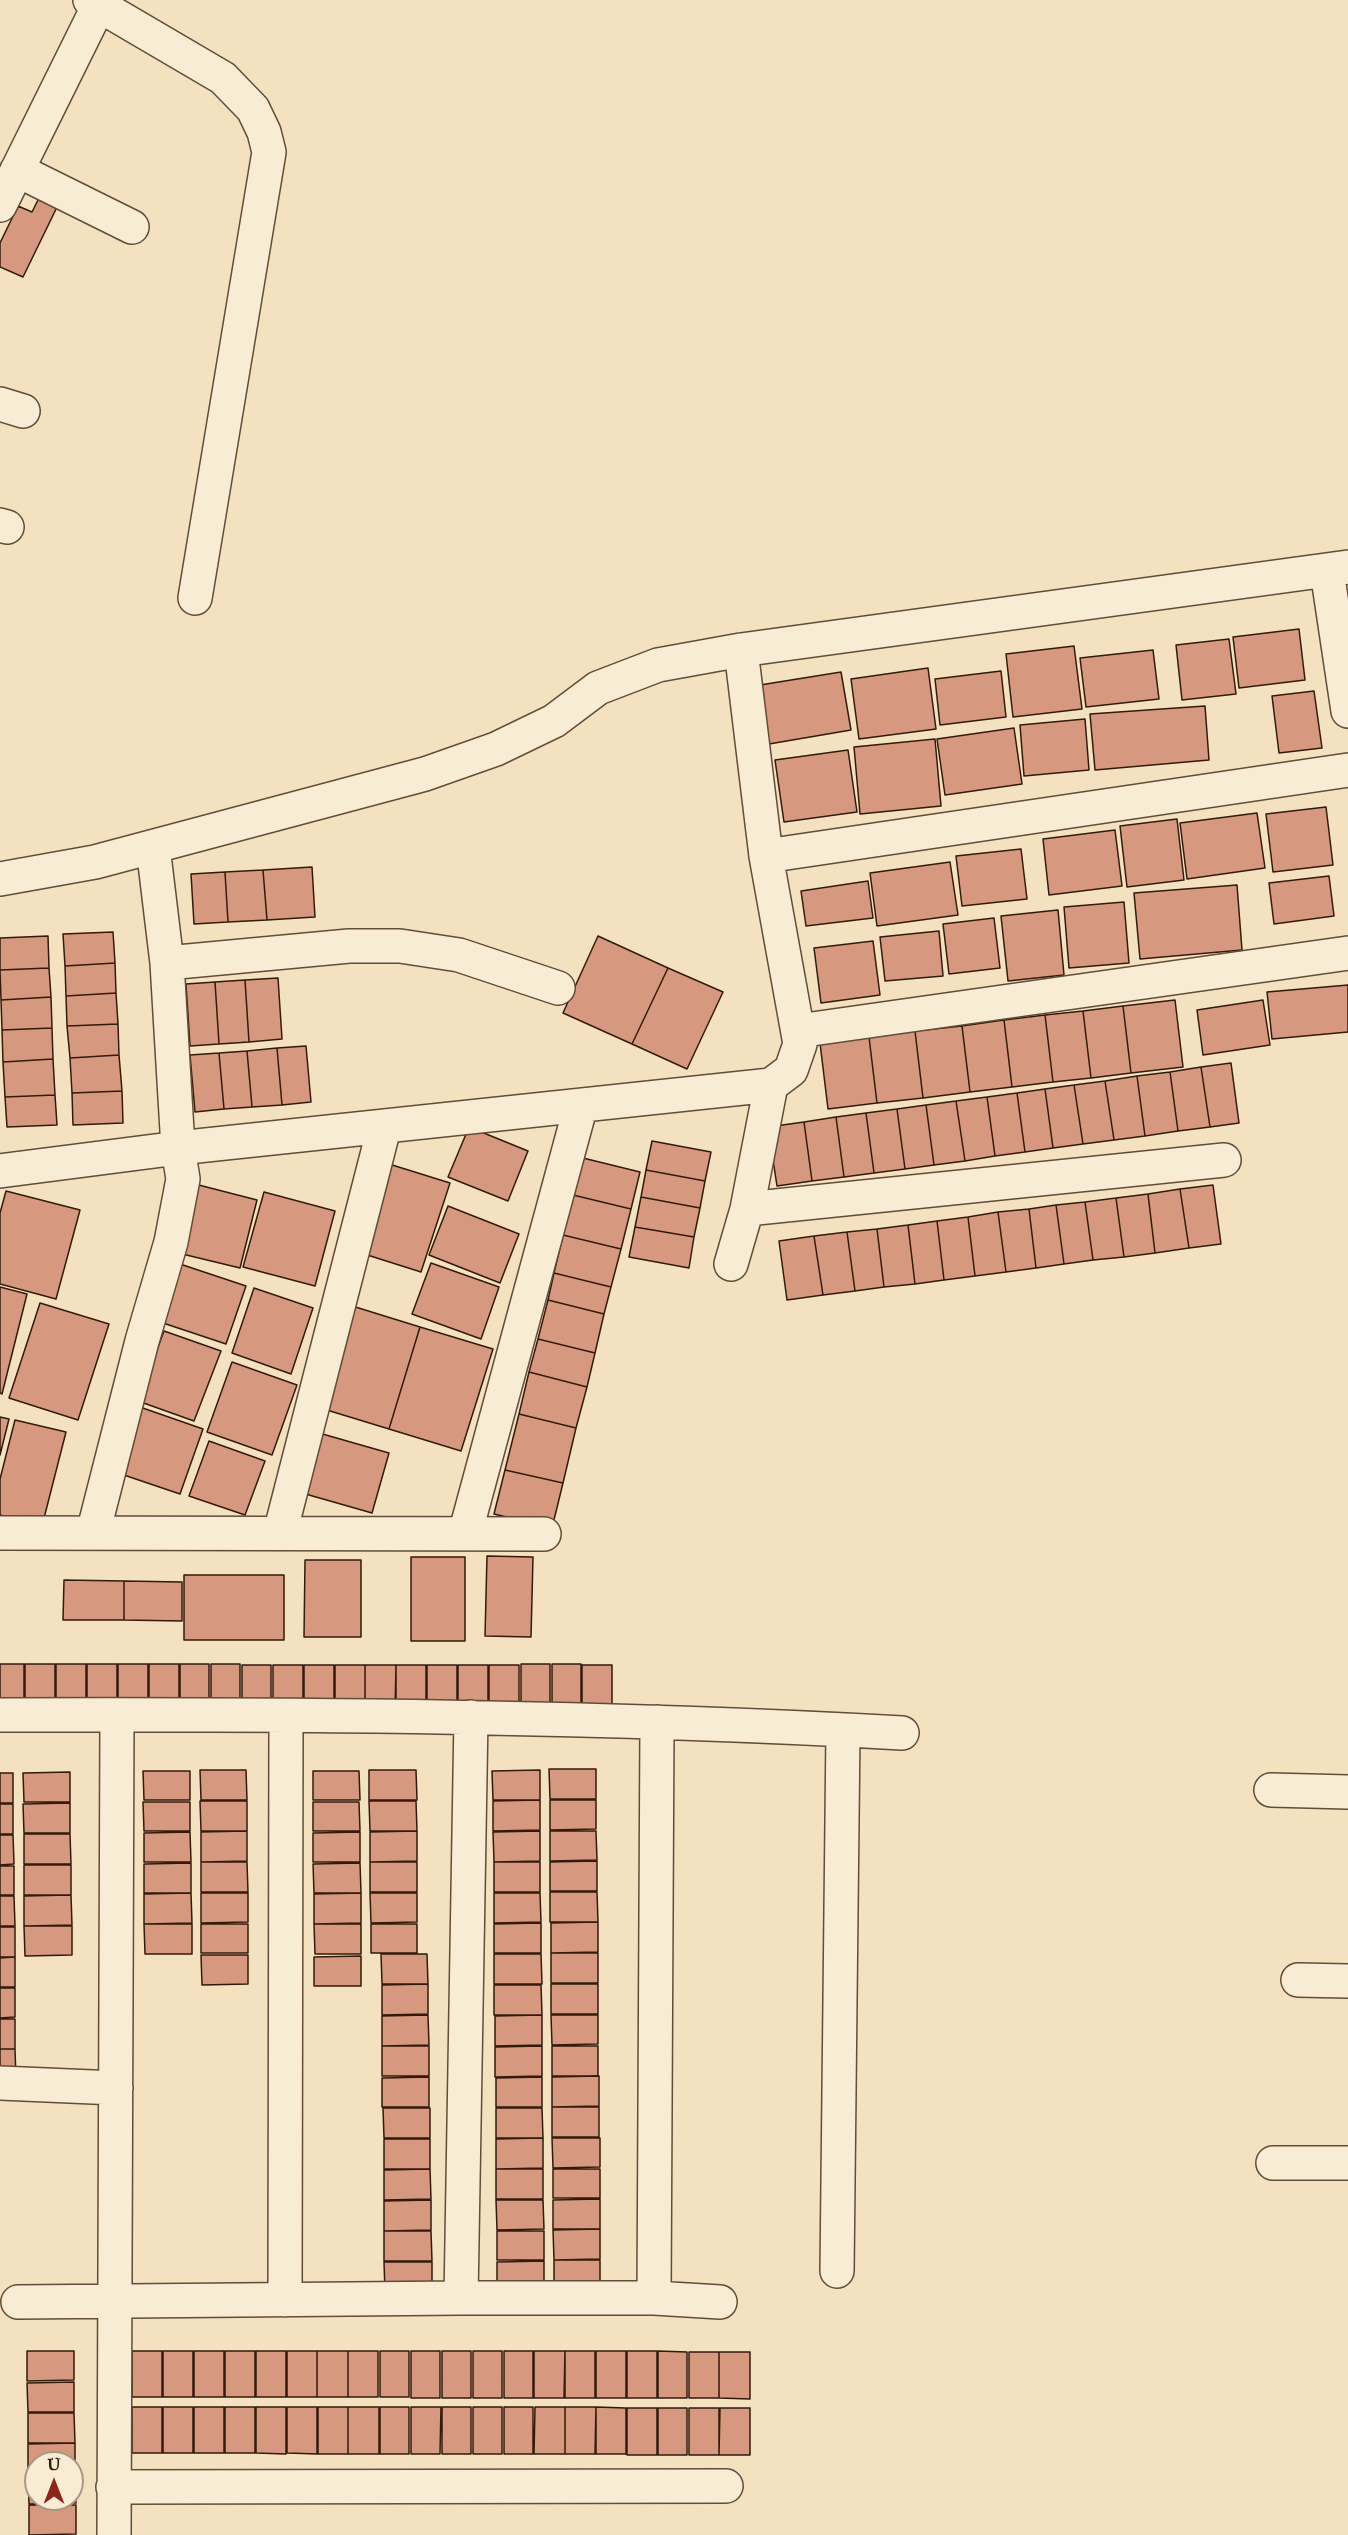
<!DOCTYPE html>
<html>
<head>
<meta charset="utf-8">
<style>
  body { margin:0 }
  #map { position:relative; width:1348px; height:2535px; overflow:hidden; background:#f4e1bf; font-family:"IM FELL Double Pica",serif }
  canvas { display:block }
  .north { position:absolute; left:24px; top:2451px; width:60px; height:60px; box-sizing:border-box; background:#f8ecd5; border:2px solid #a99884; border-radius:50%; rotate:0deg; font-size:16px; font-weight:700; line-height:24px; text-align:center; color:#331a0b }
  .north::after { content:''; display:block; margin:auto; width:21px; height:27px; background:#8f2418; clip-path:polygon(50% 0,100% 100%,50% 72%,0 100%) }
</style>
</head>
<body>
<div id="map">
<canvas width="1348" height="2535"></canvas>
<div class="north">U</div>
</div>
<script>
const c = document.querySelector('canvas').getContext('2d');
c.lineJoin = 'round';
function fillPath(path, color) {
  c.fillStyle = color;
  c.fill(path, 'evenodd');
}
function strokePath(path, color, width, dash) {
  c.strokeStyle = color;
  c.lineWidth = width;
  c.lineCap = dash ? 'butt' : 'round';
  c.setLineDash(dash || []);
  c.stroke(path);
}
const building = new Path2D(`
  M41 194 59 203 23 277 0 267V243L18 206 32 212Z
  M1299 629 1305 680 1239 688 1233 637Z
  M1229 639 1236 694 1182 700 1176 645Z
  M1074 646 1082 709 1013 717 1006 654Z
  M1153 650 1159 699 1086 707 1080 658Z
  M928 668 936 729 859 739 851 679Z
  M1001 671 1006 717 940 725 935 679Z
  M841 672 851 730 769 744 760 685Z
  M1314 691 1322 748 1279 753 1272 696Z
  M1205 706 1209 760 1095 770 1090 714Z
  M1085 719 1089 770 1024 776 1020 725Z
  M1014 728 1022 784 945 795 937 739Z
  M935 739 941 806 860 814 854 747Z
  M848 750 857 812 784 822 775 760Z
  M1326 807 1333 865 1273 872 1266 814Z
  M1257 813 1265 868 1187 879 1180 823Z
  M1177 819 1184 880 1127 887 1120 826Z
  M1115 830 1122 886 1049 895 1043 839Z
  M1021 849 1027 899 962 906 956 856Z
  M950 862 958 915 877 926 870 873Z
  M312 867 315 917 267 920 263 870Z
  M263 870 267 920 228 922 225 872Z
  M225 872 228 922 194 924 191 874Z
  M1329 876 1334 916 1274 924 1269 883Z
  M868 881 873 918 806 926 801 891Z
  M1237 885 1242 950 1140 959 1134 893Z
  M1124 902 1129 963 1069 968 1064 907Z
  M1058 910 1064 975 1008 981 1001 916Z
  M994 918 1000 968 949 974 943 924Z
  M939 931 943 976 885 981 880 937Z
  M113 932 115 963 65 966 63 934Z
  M48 936 49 968 0 970V938Z
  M598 936 668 968 632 1044 563 1013Z
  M873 941 880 995 821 1003 814 948Z
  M115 963 116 993 66 996 65 966Z
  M49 968 51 997 1 1000 0 970Z
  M668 968 723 992 687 1069 632 1044Z
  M278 978 282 1039 249 1042 245 980Z
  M245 980 249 1042 219 1044 215 982Z
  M215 982 219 1044 190 1046 186 984Z
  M1348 985V1032L1272 1039 1267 992Z
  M116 993 118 1024 67 1026 66 996Z
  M51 997 52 1028 2 1030 1 1000Z
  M1175 1000 1183 1067 1131 1073 1123 1006Z
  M1263 1000 1270 1045 1203 1055 1197 1010Z
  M1123 1006 1131 1073 1091 1078 1083 1011Z
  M1083 1011 1091 1078 1053 1082 1045 1015Z
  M1045 1015 1053 1082 1012 1087 1004 1020Z
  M1004 1020 1012 1087 970 1092 962 1026Z
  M118 1024 119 1055 70 1058 67 1026Z
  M962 1026 970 1092 923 1098 915 1031Z
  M52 1028 53 1059 3 1062 2 1030Z
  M915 1031 923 1098 877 1103 869 1037Z
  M869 1037 877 1103 828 1109 820 1043Z
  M306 1046 311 1102 282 1105 277 1048Z
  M277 1048 282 1105 252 1107 247 1051Z
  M247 1051 252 1107 224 1109 219 1053Z
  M219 1053 224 1109 195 1112 190 1055Z
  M119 1055 122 1091 72 1093 70 1058Z
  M53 1059 55 1095 5 1097 3 1062Z
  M1231 1063 1239 1123 1210 1127 1201 1067Z
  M1201 1067 1210 1127 1178 1131 1170 1072Z
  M1170 1072 1178 1131 1145 1136 1137 1076Z
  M1137 1076 1145 1136 1114 1140 1105 1081Z
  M1105 1081 1114 1140 1083 1144 1074 1085Z
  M1074 1085 1083 1144 1053 1148 1045 1089Z
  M1045 1089 1053 1148 1025 1152 1017 1093Z
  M122 1091 123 1123 73 1125 72 1093Z
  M1017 1093 1025 1152 995 1156 987 1097Z
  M55 1095 57 1125 7 1127 5 1097Z
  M987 1097 995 1156 965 1161 956 1101Z
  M956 1101 965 1161 934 1165 926 1105Z
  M926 1105 934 1165 905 1169 897 1109Z
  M897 1109 905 1169 874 1173 866 1113Z
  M866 1113 874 1173 844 1177 836 1117Z
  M836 1117 844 1177 812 1181 804 1122Z
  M804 1122 812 1181 777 1186 768 1127Z
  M469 1127 528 1151 508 1201 448 1177Z
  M652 1141 711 1152 705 1181 646 1170Z
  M583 1158 640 1172 631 1209 573 1195Z
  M389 1164 450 1183 421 1272 361 1253Z
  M646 1170 705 1181 700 1208 641 1197Z
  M191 1183 257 1200 240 1268 174 1252Z
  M1213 1185 1221 1244 1189 1248 1180 1189Z
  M1180 1189 1189 1248 1155 1253 1148 1194Z
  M6 1191 80 1210 56 1299 0 1284V1213Z
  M264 1192 335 1211 315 1286 243 1267Z
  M1148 1194 1155 1253 1124 1257 1116 1198Z
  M573 1195 631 1209 621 1249 563 1235Z
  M641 1197 700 1208 694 1237 635 1227Z
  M1116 1198 1124 1257 1093 1260 1085 1202Z
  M1085 1202 1093 1260 1064 1264 1056 1205Z
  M1056 1205 1064 1264 1036 1268 1029 1209Z
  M448 1206 519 1234 500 1283 429 1255Z
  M1029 1209 1036 1268 1006 1272 998 1212Z
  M998 1212 1006 1272 975 1276 968 1217Z
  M968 1217 975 1276 944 1280 937 1221Z
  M937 1221 944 1280 915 1284 908 1225Z
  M908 1225 915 1284 884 1287 877 1229Z
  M635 1227 694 1237 689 1268 629 1257Z
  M877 1229 884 1287 855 1291 847 1232Z
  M847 1232 855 1291 823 1295 814 1236Z
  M563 1235 621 1249 611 1287 554 1273Z
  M814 1236 823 1295 787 1300 779 1241Z
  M171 1261 246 1286 226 1344 151 1319Z
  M431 1263 499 1287 481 1339 412 1314Z
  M554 1273 611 1287 604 1314 548 1300Z
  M0 1287 27 1294 2 1394 0 1393Z
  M254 1288 313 1308 291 1374 232 1353Z
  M548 1300 604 1314 595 1353 538 1339Z
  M40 1303 109 1324 78 1420 9 1398Z
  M349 1305 420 1327 389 1429 317 1407Z
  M420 1327 493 1349 461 1451 389 1429Z
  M164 1331 221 1351 194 1421 138 1401Z
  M538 1339 595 1353 587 1387 529 1372Z
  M232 1362 297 1385 272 1455 207 1432Z
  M529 1372 587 1387 576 1428 519 1414Z
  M137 1406 203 1429 180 1494 115 1472Z
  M519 1414 576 1428 563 1483 505 1470Z
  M0 1417 9 1419 0 1455Z
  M15 1420 66 1432 42 1526 0 1515V1479Z
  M319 1433 389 1453 372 1513 302 1493Z
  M209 1441 265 1461 245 1515 189 1496Z
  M505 1470 563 1483 552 1528 494 1514Z
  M487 1556 533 1557 531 1637 485 1636Z
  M411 1557H465V1641H411Z
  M305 1560H361V1637H304Z
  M184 1575H284V1640H184Z
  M64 1580 124 1581V1620H63Z
  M124 1581 182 1582V1621L124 1620Z
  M0 1664H24V1710H0Z
  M25 1664H55V1710H25Z
  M56 1664H86V1710H56Z
  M87 1664H117V1710H87Z
  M118 1664H148V1710H118Z
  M149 1664H179V1710H149Z
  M180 1664H209V1710H180Z
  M211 1664H240V1710H211Z
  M521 1664H550V1710H521Z
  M552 1664H581V1710H552Z
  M242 1665H271V1711L242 1710Z
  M273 1665H303V1711L273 1710Z
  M304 1665H334V1711H304Z
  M335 1665H365V1711H335Z
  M365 1665H396L395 1711H365Z
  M396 1665H426V1711H396Z
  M427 1665H457V1711H427Z
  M458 1665H488V1711H458Z
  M489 1665H519V1711H489Z
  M582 1665H612V1711L582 1710Z
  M549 1769H596V1799H550Z
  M200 1770H246L247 1800H201Z
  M369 1770H416L417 1800H369Z
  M540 1770V1800H493L492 1771Z
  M143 1771H190V1800H144Z
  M313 1771H359L360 1800H313Z
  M70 1772V1802H24L23 1773Z
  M0 1773H13V1803H0Z
  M540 1800V1830L493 1831V1801Z
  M550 1800H596V1829L550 1830Z
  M200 1801H247V1831H201Z
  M369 1801H416L417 1831H370Z
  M143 1802H190V1831H144Z
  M313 1802H359L360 1831H313Z
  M70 1803V1833H24L23 1804Z
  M0 1804H13V1834H0Z
  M247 1831V1861L201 1862V1832Z
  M417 1831V1861L370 1862V1832Z
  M540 1831V1861L494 1862 493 1832Z
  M550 1831H596L597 1860 550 1861Z
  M190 1832 191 1862H144V1833Z
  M360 1832V1862H313V1833Z
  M24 1834H70L71 1864H24Z
  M0 1835H13L14 1864 0 1865Z
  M597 1861V1891H550V1862Z
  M201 1862H247L248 1892H201Z
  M370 1862H417V1892H370Z
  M494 1862H540V1892H494Z
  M191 1863V1893H144V1864Z
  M360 1863 361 1893H314L313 1864Z
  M24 1865H71V1895H24Z
  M0 1866H14V1895H0Z
  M550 1892H597L598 1922H550Z
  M191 1893 192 1923 144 1924V1894Z
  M201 1893H248V1922L201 1923Z
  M361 1893V1923L314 1924V1894Z
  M370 1893H417V1922L371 1923Z
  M494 1893H540L541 1922 494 1923Z
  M71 1895 72 1925 24 1926V1896Z
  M0 1896H14L15 1926H0Z
  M598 1922V1952L551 1953V1923Z
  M541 1923V1953H494V1924Z
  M144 1924H192V1954H145Z
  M201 1924H248V1953H201Z
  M314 1924H361V1954H315Z
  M371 1924H417V1953H371Z
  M24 1926H72V1955L25 1956Z
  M0 1927H15V1957H0Z
  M551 1953H598V1983H551Z
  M381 1954H427L428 1984H382Z
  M494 1954H541L542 1984H494Z
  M201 1955H248V1984L202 1985Z
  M361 1956V1986H314V1957Z
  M15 1957V1987H0V1958Z
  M428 1984V2014L382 2015V1985Z
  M551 1984H598V2014H551Z
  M494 1985H541L542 2015H494Z
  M0 1988H15V2017L0 2018Z
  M428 2015 429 2045 382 2046V2016Z
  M542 2015V2045L495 2046V2016Z
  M551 2015H598V2044L552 2045Z
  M0 2019H15V2049H0Z
  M382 2046H429V2076H382Z
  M542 2046V2076L495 2077V2047Z
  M552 2046H598V2076H552Z
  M0 2049H15L16 2079H0Z
  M599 2076V2106L552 2107V2077Z
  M429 2077V2107H382V2078Z
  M542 2077V2107H496V2078Z
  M552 2107H599V2137H552Z
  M383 2108H430V2138H384Z
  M496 2108H542L543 2138H496Z
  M543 2138V2168L496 2169V2139Z
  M552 2138H600V2167L553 2168Z
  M384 2139H430V2169H384Z
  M430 2169 431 2199 384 2200V2170Z
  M496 2169H543V2199H496Z
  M553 2169H600V2198H553Z
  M600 2199V2229H553V2200Z
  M431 2200V2230L384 2231V2201Z
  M496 2200H543L544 2229 497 2230Z
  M600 2229V2259L554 2260 553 2230Z
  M384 2231H431L432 2261H384Z
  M497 2231H544V2260H497Z
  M554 2260H600V2290H554Z
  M544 2261V2291H497V2262Z
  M384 2262H432V2291L385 2292Z
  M27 2351H74V2380L27 2381Z
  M132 2351H162V2397H132Z
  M163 2351H193V2397H163Z
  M194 2351H224V2397H194Z
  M225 2351H255V2397H225Z
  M256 2351H286V2397H256Z
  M287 2351H317V2397H287Z
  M317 2351H348V2397H317Z
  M348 2351H378V2397H348Z
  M380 2351H409V2397H380Z
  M411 2351H440V2398H411Z
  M442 2351H471V2398H442Z
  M473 2351H502V2398H473Z
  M504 2351H533V2398H504Z
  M534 2351H565L564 2398H534Z
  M565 2351H595V2398H565Z
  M596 2351H626V2398H596Z
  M627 2351H657V2398H627Z
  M658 2351 687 2352V2398H658Z
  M689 2352H719V2398H689Z
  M719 2352H750V2399L719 2398Z
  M74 2382V2412H28L27 2383Z
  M132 2407H162V2453H132Z
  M163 2407H193V2453H163Z
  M194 2407H224V2453H194Z
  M225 2407H255V2453H225Z
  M256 2407H286V2454L256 2453Z
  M287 2407H317V2454L287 2453Z
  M318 2407H348V2454H318Z
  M348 2407H379V2454H348Z
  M380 2407H409V2454H380Z
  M411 2407H441L440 2454H411Z
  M442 2407H471V2454H442Z
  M473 2407H502V2454H473Z
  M504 2407H533V2454H504Z
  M535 2407H565V2454H534Z
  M565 2407H596L595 2454H565Z
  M596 2407 626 2408V2454H596Z
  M627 2408H657V2455H627Z
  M658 2408H687V2455H658Z
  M689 2408H719V2455H689Z
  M720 2408H750V2455H719Z
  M28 2413H74L75 2443H28Z
  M75 2443V2473H72V2463H36V2474H28V2444Z
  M28 2474H36V2499H72V2474H75L76 2503 29 2504Z
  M29 2505H76V2534L29 2535Z`);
fillPath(building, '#d6997f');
strokePath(building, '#331a0b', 1.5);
const minor = new Path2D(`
  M90 0 223 78 253 109 264 132 269 152 195 598
  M17 170 132 227
  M0 205 99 5
  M0 404 23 411
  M0 525 7 527
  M1327 571 1348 711
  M766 856 1348 770
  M0 879 95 862 425 774 496 749 554 721 598 688 658 665 741 650 1348 567
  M167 963 349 946H400L459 955 558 988
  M798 1031 1348 953
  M0 1171 178 1148 771 1085 791 1070 800 1044 766 856 741 650
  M747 1209 1224 1160
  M731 1264 747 1209 771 1085
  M0 1533 544 1534
  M93 1533 142 1341 171 1242 183 1179 178 1148 167 963 153 847
  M280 1533 384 1128
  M465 1534 581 1105
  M0 1715C301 1714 602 1716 902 1733
  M1271 1790 1348 1792
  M1298 1980 1348 1981
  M0 2083 116 2088
  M1273 2163H1348
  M837 2271 843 1730
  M461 2298 471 1717
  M654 2298 657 1722
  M285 2300 286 1717
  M18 2302 461 2298H654L720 2302
  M113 2487 726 2486
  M114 2535 117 1715`);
strokePath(minor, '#634c38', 36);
strokePath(minor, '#f8ecd5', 33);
</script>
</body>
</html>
